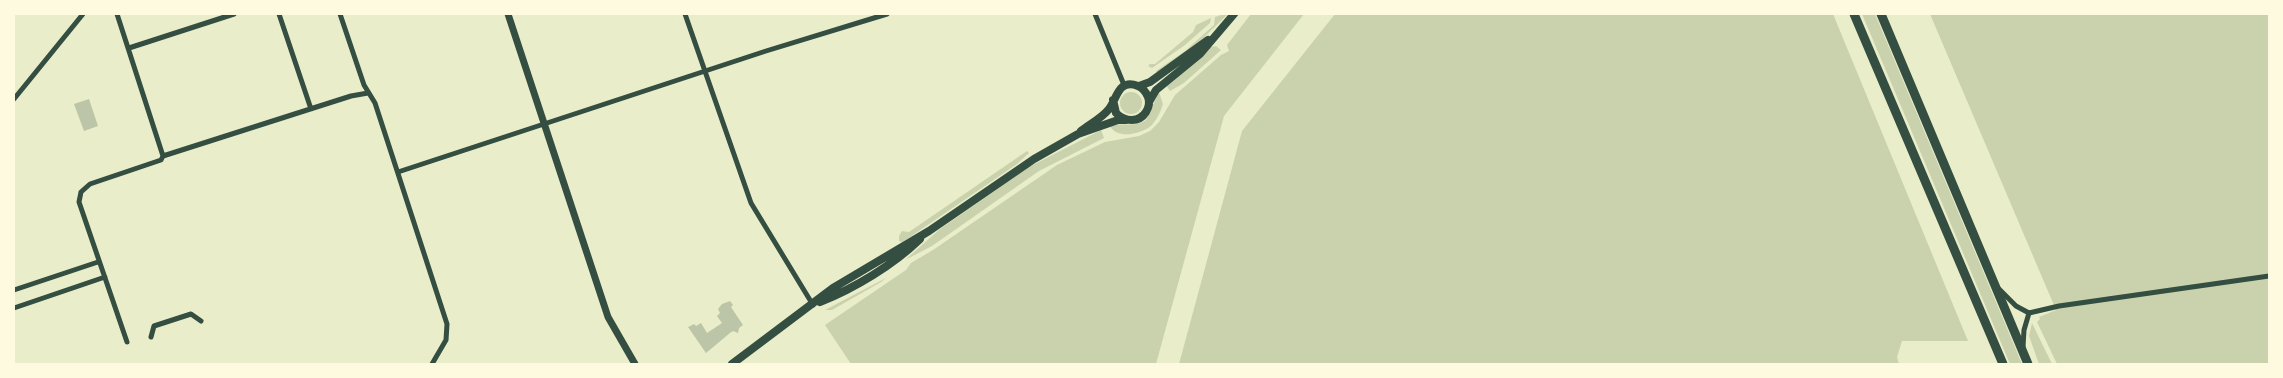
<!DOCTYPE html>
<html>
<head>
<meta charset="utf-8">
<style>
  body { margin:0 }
  #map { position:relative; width:2283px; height:378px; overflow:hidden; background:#e9edc9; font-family:Raleway,sans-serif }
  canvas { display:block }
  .frame { position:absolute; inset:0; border:15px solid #fefae0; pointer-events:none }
</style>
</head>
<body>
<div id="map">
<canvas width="2283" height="378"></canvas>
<div class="frame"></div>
</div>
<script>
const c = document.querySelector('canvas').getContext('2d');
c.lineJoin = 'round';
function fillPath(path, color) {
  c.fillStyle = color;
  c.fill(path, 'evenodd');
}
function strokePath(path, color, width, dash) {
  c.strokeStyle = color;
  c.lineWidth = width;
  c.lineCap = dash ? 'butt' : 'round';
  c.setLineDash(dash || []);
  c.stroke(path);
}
fillPath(new Path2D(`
  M1224 14H1228L1193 48 1158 73 1156 71 1185 51 1214 25 1215 17Z
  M1251 14H1304L1224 116 1156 364H851L825 325 906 270 911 263 933 250 1057 165 1105 142 1139 136 1150 131 1159 122 1175 95 1221 55 1229 51 1227 45Z
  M1335 14H1833L1968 341H1902L1897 357 1899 364H1179L1242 131Z
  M1862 14H1875L2022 364H2010Z
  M1930 14H2269V364H2057L2037 322 2040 319 2039 317 2056 310Z
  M1211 18 1210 23 1185 45 1152 68 1148 66 1150 64H1155L1193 32 1196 25Z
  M1216 46 1221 50 1184 83 1170 91 1166 85 1211 47Z
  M1159 92 1163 104C1161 111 1157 119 1152 125 1142 134 1117 140 1110 126 1123 122 1134 128 1146 120Z
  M1120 103a11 11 0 1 1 22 0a11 11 0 1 1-22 0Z
  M1101 130 1104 138 1039 171 932 246 905 260 940 229 1029 167Z
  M1027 151 1029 153 1017 164 910 237 902 242 899 241V236L902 231 909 232Z
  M886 278 881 282 832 310H825Z
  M2032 323 2052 364H2039L2029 336Z`), '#cad2ad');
fillPath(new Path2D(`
  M89 99 98 126 84 131 74 104Z
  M730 301 733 305 731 307 743 325 739 328 738 333 733 331 730 333 706 353 688 327 694 324 696 326 701 323 707 333 722 323 717 316 720 313 718 309 722 304Z`), '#bcc5a7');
strokePath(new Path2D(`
  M117 14 163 156 161 160 90 184 81 192 79 202 127 342
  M279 14 311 109
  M340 14 364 85 375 103 447 324 446 340 432 364
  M685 14 751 203 813 305
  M1095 14 1124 85
  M129 48 234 14
  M14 99 83 14
  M163 156 351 96 368 93
  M398 172 766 51 887 14
  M1999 289 2016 306 2029 313 2059 306 2269 276
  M14 290 98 262
  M14 308 105 277
  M151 337 154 326 191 314 201 321
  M2023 347 2024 330 2029 313`), '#344e41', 5);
strokePath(new Path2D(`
  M508 14 608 317 635 364`), '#344e41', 7);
strokePath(new Path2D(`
  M1139 86 1150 82 1208 40
  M1149 102 1156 90 1200 54 1234 14
  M1081 131C1090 124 1102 118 1109 109 1117 99 1118 78 1138 86 1143 88 1146 92 1148 97 1150 102 1149 107 1146 112 1139 123 1125 122 1116 113L1113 100
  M820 302C855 288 893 265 920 239
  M732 364 833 288 929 231 1034 159 1078 134 1118 120H1126`), '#344e41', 8);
strokePath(new Path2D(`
  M1854 14 2003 364
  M1881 14 2028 364`), '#344e41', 9);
</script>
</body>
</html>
